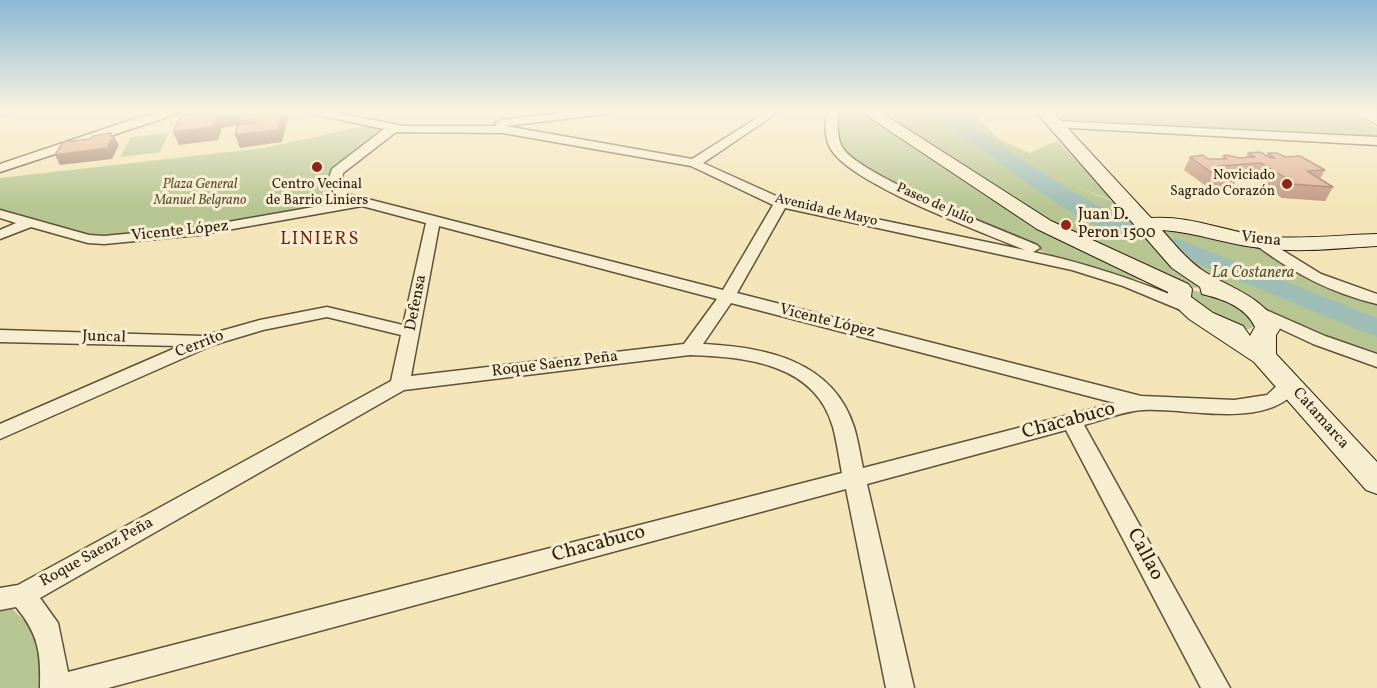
<!DOCTYPE html>
<html>
<head>
<meta charset="utf-8">
<style>
  body { margin:0 }
  canvas { display:block; background:#f3e5b8 }
</style>
</head>
<body>
<canvas width="1377" height="688"></canvas>
<script>
const c = document.querySelector('canvas').getContext('2d');
c.lineJoin = 'round';
function fillPath(path, color) {
  c.fillStyle = color;
  c.fill(path, 'evenodd');
}
function strokePath(path, color, width, dash) {
  c.strokeStyle = color;
  c.lineWidth = width;
  c.lineCap = dash ? 'butt' : 'round';
  c.setLineDash(dash || []);
  c.stroke(path);
}
function write(font, color, halo, rows, align = 'center') {
  c.font = font + ' Vollkorn,serif';
  c.lineWidth = 6;
  c.setLineDash([]);
  c.textBaseline = 'middle';
  c.strokeStyle = halo;
  c.fillStyle = color;
  for (const [text, x, y, turn = 0] of rows) {
    c.save();
    c.translate(x, y);
    c.rotate((+turn || 0) * Math.PI / 180);
    c.textAlign = isNaN(turn) ? turn : align;
    if (halo) c.strokeText(text, 0, 0);
    c.fillText(text, 0, 0);
    c.restore();
  }
}
fillPath(new Path2D(`
  M833 111H970L999 139 1029 153 1057 141 1117 202 1069 184 1202 237 1260 244 1314 281 1377 304V355L1317 336 1203 287 1180 289 1076 266 894 187 842 156Z
  M1052 111H1349L1377 128V136L1062 121Z
  M374 124 393 128 337 172 343 197 334 208 274 219 104 240 0 210V178L264 148Z
  M169 133 160 152 120 157 131 137Z
  M1190 290 1228 297 1258 324 1249 329H1240L1186 298Z
  M10 607 34 630 44 688H0V609Z`), '#b6c592');
fillPath(new Path2D(`
  M931 111H952C1017 155 1076 201 1150 229L1153 234 1150 239C1109 249 1012 171 978 147 964 137 940 125 931 111Z
  M1175 238 1377 318V337L1166 251 1162 246 1166 241Z`), '#9ebdb7');
const street = new Path2D(`
  M0 111H15L0 116Z
  M166 111H186L0 172V164L137 118Z
  M308 111H328L404 126H497L495 123 501 120 578 111H611L606 114 506 126 692 159 768 111H780L703 163 785 200 1025 250C982 232 856 186 832 151 824 140 825 124 827 111H838C838 122 836 136 842 147 859 176 1000 229 1037 245L1040 248 1033 252C1090 264 1141 282 1194 304L1196 308 1188 313 1123 286 1072 270 785 208 737 293 1141 396 1234 400 1267 395 1283 380H1297L1300 385C1271 432 1188 407 1143 410 1124 411 1103 420 1084 425L1230 688H1201L1066 430 867 484 914 688H886L846 489 108 688H40C41 653 39 635 16 607L0 610V588L18 585 391 381 401 335 327 317 263 330 213 345 0 439V424L180 346 0 342V330L203 336 260 320 327 307 403 325 426 223 362 206 199 235 104 244 88 243 31 227 0 239V230L16 223 0 218V210L89 235 104 236 199 227 331 204 336 197 328 181 332 169 384 129 313 114ZM396 132 503 133 691 166 773 205 723 290 348 194 342 181 343 173ZM439 226 717 299 684 344 411 376ZM731 303 1115 403 863 468C860 454 858 440 854 427 833 360 764 347 703 344ZM690 355C745 357 815 363 833 427 837 442 839 458 842 473L68 672 58 623 40 598 404 390Z
  M1057 121 1377 137V145L1053 127V123Z
  M1261 237 1321 274 1377 294V304C1331 293 1293 273 1256 245L1253 242 1256 239Z
  M1257 306 1325 336 1377 354V367L1313 344 1251 315 1248 311 1251 307Z`);
const secondary = new Path2D(`
  M860 111H879L1051 221 1188 284 1192 289 1191 297 1213 313 1243 326 1250 336 1255 327C1245 306 1222 299 1202 294L1200 287 1172 268 1035 111H1052L1151 218C1189 215 1224 231 1261 236 1299 240 1339 235 1377 234V246C1339 248 1300 253 1262 248 1228 245 1196 232 1162 230 1175 245 1188 261 1205 272 1234 290 1264 297 1280 329L1276 335V354L1377 462V494L1366 490 1254 362 1189 319 1167 298 1168 292 1037 229Z
  M1353 111H1372L1377 113V125Z`);
strokePath(street, '#605139', 3);
strokePath(secondary, '#2f200f', 2);
fillPath(street, '#f7eed1');
fillPath(secondary, '#f7eed1');
fillPath(new Path2D(`
  M1248 153 1267 155 1268 153 1285 157 1325 170 1320 179 1333 187 1325 201 1282 198 1276 194 1277 192 1254 177 1237 178 1231 192 1213 191 1184 170 1190 157 1208 159H1222L1223 156 1240 158H1246Z`), '#c29580');
fillPath(new Path2D(`
  M282 111H288L289 113 282 142 240 148 235 135 241 125 222 128 218 140 179 145 173 132 217 115 237 113Z
  M111 133 113 137 114 136 119 145 112 159 60 165 55 155 110 136Z`), '#9e7968');
const building = new Path2D(`
  M196 111H282L278 130 235 135 238 125 255 123 256 119 239 121 242 112 217 115 213 127 173 132 181 116 195 114Z
  M111 133 110 136H114L107 148 55 155 63 142 90 139 93 136Z
  M1260 152 1271 158H1275L1268 153H1277L1285 157 1300 156 1325 170 1307 171 1333 187 1290 184 1283 180H1289L1261 163 1219 166 1237 178H1219L1190 157 1203 155 1208 159H1227L1223 156 1226 155 1240 158 1255 157 1248 153Z`);
fillPath(building, '#e1ad95');
strokePath(building, '#9e7968', 1.5);
const sky = c.createLinearGradient(0, 0, 0, 207);
sky.addColorStop(0, '#8ab8d4');
sky.addColorStop(0.54, '#faf3df');
sky.addColorStop(1, '#faf3df00');
c.fillStyle = sky;
c.fillRect(0, 0, 1377, 207);
for (const [x, y, r, color] of [
  [317,167,6,"#8f2418"],
  [1287,184,6,"#8f2418"],
  [1066,225,6,"#8f2418"]
]) {
  const dot = new Path2D();
  dot.arc(x, y, r, 0, 2 * Math.PI);
  c.fillStyle = color;
  c.fill(dot);
  strokePath(dot, '#f7eed1', 2);
}
write('14px', '#2f200f', '#f7eed1', [
  ["Noviciado",1275,176],
  ["Sagrado Corazón",1275,192],
  ["Centro Vecinal",317,185,"center"],
  ["de Barrio Liniers",317,201,"center"]
], 'right');
write('italic 14px', '#585236', '#f7eed1', [
  ["Plaza General",200,185],
  ["Manuel Belgrano",200,201]
]);
write('14px', '#2f200f', '#f7eed1', [
  ["Paseo de Julio",935,205,24],
  ["Avenida de Mayo",826,211,13]
]);
write('16px', '#2f200f', '#f7eed1', [
  ["Juan D.",1078,216],
  ["Peron 1500",1078,234]
], 'left');
write('16px', '#2f200f', '#f7eed1', [
  ["Vicente López",180,232,-6],
  ["Viena",1261,240,6],
  ["Defensa",417,303,-79],
  ["Vicente López",827,322,14],
  ["Juncal",104,338,2],
  ["Cerrito",200,345,-21],
  ["Roque Saenz Peña",555,365,-7],
  ["Catamarca",1320,419,48],
  ["Roque Saenz Peña",97,553,-29]
]);
write('italic 16px', '#585236', '#f7eed1', [
  ["La Costanera",1253,274]
]);
c.letterSpacing = '1.5px';
write('18px', '#7a1f14', '#f7eed1', [
  ["LINIERS",320,241]
]);
c.letterSpacing = '0px';
write('20px', '#2f200f', '#f7eed1', [
  ["Chacabuco",1069,422,-15],
  ["Chacabuco",599,545,-15],
  ["Callao",1144,555,62]
]);
</script>
</body>
</html>
